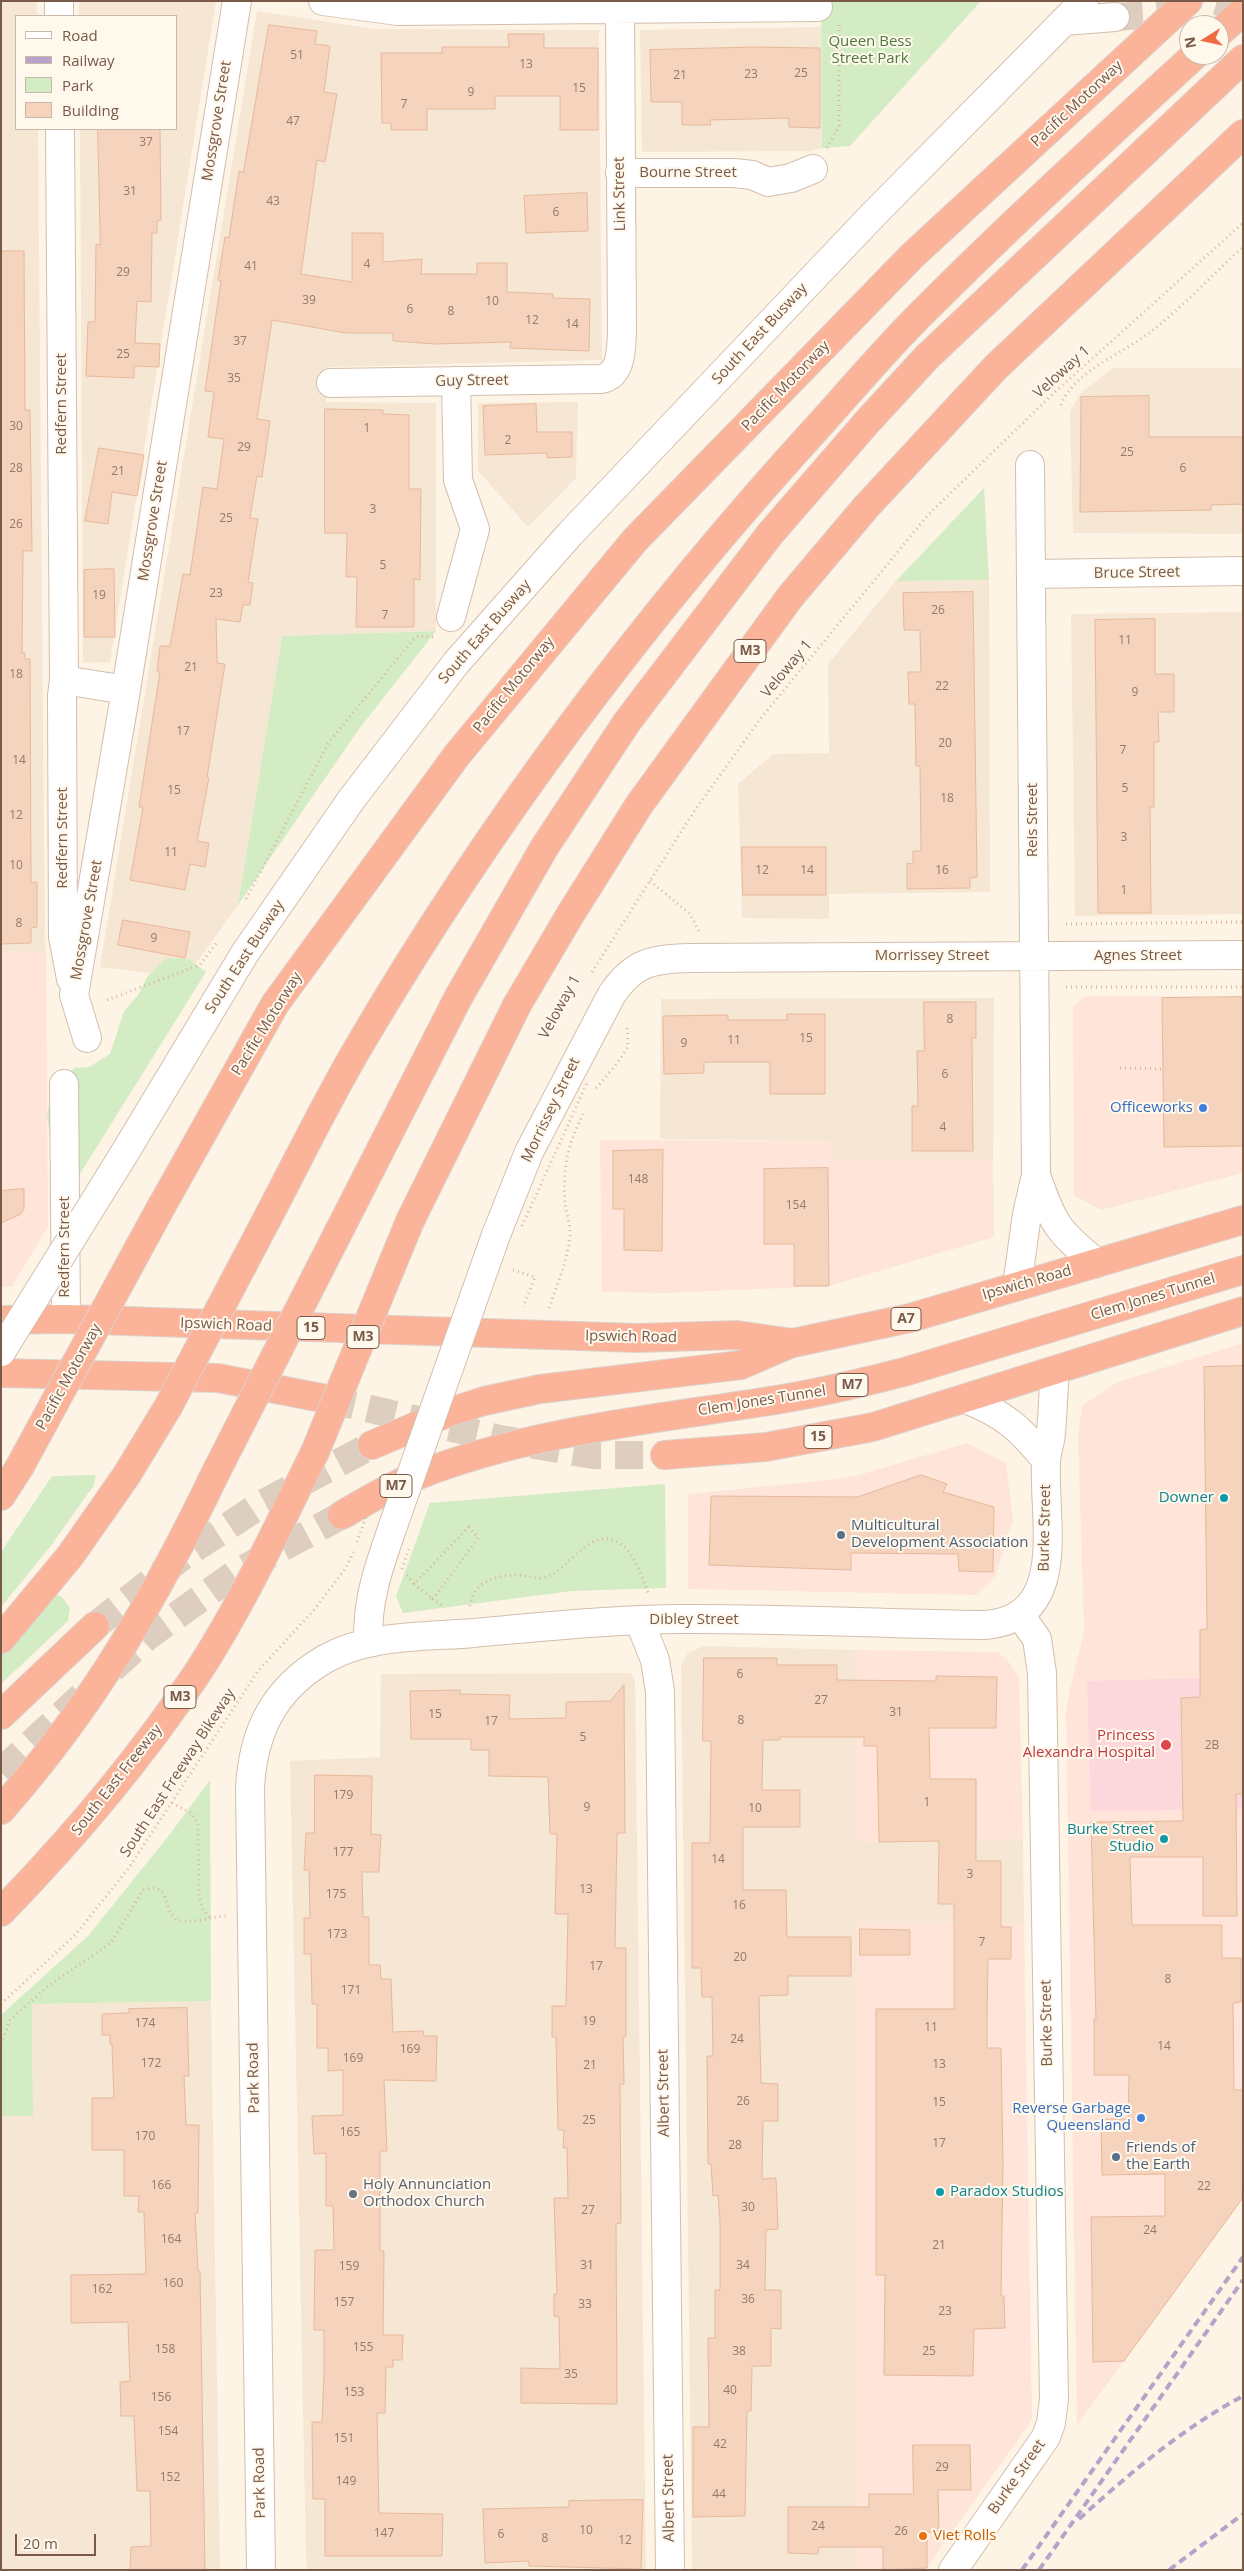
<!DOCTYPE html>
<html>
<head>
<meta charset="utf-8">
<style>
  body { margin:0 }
  #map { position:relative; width:1244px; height:2571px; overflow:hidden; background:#fef4e6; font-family:"Open Sans",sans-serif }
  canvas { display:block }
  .frame { position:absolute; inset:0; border:2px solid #795a49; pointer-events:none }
  .legend { position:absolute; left:15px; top:15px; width:162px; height:115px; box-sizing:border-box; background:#fff8ed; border:1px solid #c9b9ab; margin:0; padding:6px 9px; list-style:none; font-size:15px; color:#795a49 }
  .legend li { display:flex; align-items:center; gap:10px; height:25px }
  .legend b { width:25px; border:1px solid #c9b9ab }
  .north { position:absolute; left:1179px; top:15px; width:50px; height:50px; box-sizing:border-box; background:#fff8ed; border:1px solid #c9b9ab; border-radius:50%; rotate:260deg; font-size:14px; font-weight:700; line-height:20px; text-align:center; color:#795a49 }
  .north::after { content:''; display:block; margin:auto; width:18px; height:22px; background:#ee6b44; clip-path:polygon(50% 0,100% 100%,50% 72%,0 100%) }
  .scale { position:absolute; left:15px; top:2534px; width:81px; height:22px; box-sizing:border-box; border:2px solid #795a49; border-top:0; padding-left:6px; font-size:15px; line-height:18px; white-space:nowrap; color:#795a49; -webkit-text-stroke:4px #fff8ed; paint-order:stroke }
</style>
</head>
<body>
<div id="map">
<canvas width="1244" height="2571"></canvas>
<div class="frame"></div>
<ul class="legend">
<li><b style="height:6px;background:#fff"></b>Road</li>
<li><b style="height:6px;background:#b7a3c9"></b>Railway</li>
<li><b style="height:14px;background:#d3ecc3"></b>Park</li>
<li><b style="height:14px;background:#f5d3bc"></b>Building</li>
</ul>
<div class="north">N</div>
<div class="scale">20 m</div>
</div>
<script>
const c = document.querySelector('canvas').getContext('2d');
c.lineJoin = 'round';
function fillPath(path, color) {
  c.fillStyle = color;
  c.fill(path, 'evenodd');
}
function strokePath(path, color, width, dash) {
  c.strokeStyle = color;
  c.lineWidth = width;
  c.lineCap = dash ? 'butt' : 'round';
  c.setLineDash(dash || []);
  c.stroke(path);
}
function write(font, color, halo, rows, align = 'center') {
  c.font = font + ' "Open Sans",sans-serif';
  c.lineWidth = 4;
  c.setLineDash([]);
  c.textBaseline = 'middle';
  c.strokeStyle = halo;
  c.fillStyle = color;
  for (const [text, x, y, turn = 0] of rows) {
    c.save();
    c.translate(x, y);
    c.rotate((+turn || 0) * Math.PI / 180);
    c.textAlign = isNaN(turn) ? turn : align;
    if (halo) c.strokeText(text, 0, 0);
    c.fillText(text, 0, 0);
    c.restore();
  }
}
fillPath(new Path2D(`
  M1 1H37V16H16V129H38L45 951 1 952Z
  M79 1H216L110 662 83 663 80 129H176V16H79Z
  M257 11 374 29 599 30 602 360 328 367 326 402 436 403V631L282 636 238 905 197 962 167 975 100 967Z
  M821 27 822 148 809 151 642 152 640 30Z
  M1113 368H1243V534L1073 533 1070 411 1080 394Z
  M578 402 576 478 528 527 478 471V403Z
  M989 580 990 892 829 894V919L742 918 738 784 773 754 829 753 828 664 896 581Z
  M1243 612V914L1075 916 1071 614Z
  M994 998 993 1161 833 1160 832 1141 660 1139 661 999Z
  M704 1646 855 1650V1842L1023 1839 1024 1923 856 1922 857 2570H692L681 1664 688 1653Z
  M631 1673 635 1680 646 2570H308L306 2560 290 1761 380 1757 381 1674Z
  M211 2001 220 2570H1V2116L33 2115 32 2004Z`), '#f6e6d4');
fillPath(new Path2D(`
  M46 951 48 1227 12 1287 1 1286V952Z
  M1086 996 1243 997V1173L1101 1210 1074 1196 1073 1006Z
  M600 1140 833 1141V1160L993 1161 994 1237 829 1286 666 1293 602 1292Z
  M1243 1343V2198L1077 2425 1066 1708 1084 1630 1078 1433 1083 1405 1118 1382Z
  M967 1443 1006 1463 1013 1520 996 1575 976 1595 688 1589V1494L830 1480 859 1475Z
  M855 1650 998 1652 1008 1661 1019 1677 1023 1839 855 1842Z
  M856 1922 1024 1923 1032 2420 925 2570H857Z`), '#fee4d9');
fillPath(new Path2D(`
  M1243 1677V1809L1091 1811 1087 1681Z`), '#fcd8dc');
fillPath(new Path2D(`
  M821 1H981L850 146 822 148Z
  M984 488 989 580 896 581Z
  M436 631 359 729 238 905 282 636Z
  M166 958 189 959 206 972 78 1177 56 1154 49 1130 47 1114 50 1100 74 1068 89 1067 110 1054 124 1011 139 994 147 977Z
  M96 1475 94 1485 50 1547 1 1607V1552L52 1476Z
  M665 1484 666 1588 572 1591 403 1613 396 1596 430 1503Z
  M55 1594 62 1597 70 1608 68 1621 1 1684V1655Z
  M210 1780 211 2001 32 2004 33 2116H1V2015L88 1936 170 1834Z`), '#d3ecc3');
const building = new Path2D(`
  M269 25 317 31 315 44 330 46 324 92 337 94 325 162 317 160 301 274 352 282V233H383V262L422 259 421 274H477V263H507V292L553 294V298L590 299 589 351 510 348 511 342 436 344 393 341V333H346L272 320 257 419 270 421 262 477 257 476 250 518 258 519 248 582 253 583 250 605H243L240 622 216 619 217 663 225 664 207 778H209L197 841 209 843 205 867 190 864 185 890 130 880 143 807H139L160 672H157L160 646H170L183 574 190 575 203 487 217 489 224 439 208 437 214 392 205 391 221 281 218 280 225 237 229 238 239 171 243 172Z
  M508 34H544V48H598V130H560V96H495V109H427V130H391V123H382L381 53H442V47H509Z
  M754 47 820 48V128L789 127V118L710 120 711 125H682V102H651L650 50Z
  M98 129H160L161 220 157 221V233H152L151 302 137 301 135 343 160 344 159 367 134 366V378L86 376 88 322H95L96 244 100 245Z
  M587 193 588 231 526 233 524 196Z
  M1 251H24L25 410H30L32 551H23L22 653H25V659H30L31 883 37 882V927L31 928V943L1 944Z
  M1149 396V437H1243V504L1211 505V510L1080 512 1081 397Z
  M536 404 537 432H572V457L547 458V453L485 455 483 406Z
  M325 409 383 410V414L409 415V489H421L420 580 414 579V627H356L357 577H346L347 533H325Z
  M99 448 144 455 137 496 112 492 108 524 85 521Z
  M114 569 115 637H84V570Z
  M973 592 977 877 970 878V888L907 889V863L913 864V851H921L920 766H916L915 704H909L908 672H921L920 630H904L903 593Z
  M1155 619V674H1174V712H1158L1159 742H1154V807H1150L1151 913H1098L1095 620Z
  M742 847H826V895H743Z
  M123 920 190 932 185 958 118 945Z
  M1243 997V1146L1164 1147 1162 998Z
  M924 1002H976V1038H972L973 1151H912V1106H918L917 1051H924Z
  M787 1014H825V1094H770V1062H704V1073L664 1074 663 1016 728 1015V1020H787Z
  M663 1150 662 1251 624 1250V1209H613V1151Z
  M828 1168 829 1286H794V1244H764V1169Z
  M24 1189V1209L21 1214 1 1223V1191Z
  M1243 1366V1794H1236L1237 1916H1203V1857H1130L1132 1925H1222V1958H1241V2002L1233 2003 1234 2090H1243L1242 2199 1124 2361 1093 2362 1091 2217 1165 2216V2174L1102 2175 1101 2119H1128L1129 2075H1094V2019H1096L1091 1822 1183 1821 1181 1698 1200 1697V1630L1207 1629 1204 1367Z
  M921 1475 947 1484 943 1492 994 1507 993 1572 959 1571 958 1554 851 1553V1570L709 1565 711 1496 857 1497Z
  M704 1658H777V1665H837V1680L936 1681V1676L997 1677 996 1728H929L930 1779H976V1861H1001V1927H1011V1959H988L987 2020V2048H1001L1003 2165 1001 2296H1004L1005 2328 974 2329 973 2376 884 2375 885 2275H876V2009H954V1904H938L939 1841 879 1842 877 1746H864V1737H780V1740H763L762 1790H800V1827H743V1890H786L787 1937H851V1976H788V1995L759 1996 761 2083 778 2084V2121H763L762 2179 776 2178 778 2229 766 2230 765 2290H781V2329L771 2328V2366H752L751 2411H747L745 2516 693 2517V2427H709L708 2338H715V2290H720V2220L718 2195 713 2196 711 2164H708L707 2056H713L712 1997H702L701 1968H692V1843H710L711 1741H703Z
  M624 1685 625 1833H617L615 1948H626V2037H623L624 2084H620L621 2223 616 2224 617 2404 521 2403V2368L560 2369 559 2317 554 2316V2294H557L554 2198H568L567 2148H563L564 2130H558L556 2037H552V2006H566L568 1914H555L557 1834H550L548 1777 489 1776V1750H471V1739H411L410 1691 460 1690V1694L510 1695 509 1719 566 1718V1702L610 1701Z
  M315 1775 372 1776 371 1834 381 1835 379 1872H362L363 1917H369V1965H380L381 1979H391L393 2032 423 2031 424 2036H437L436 2081 384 2080 387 2151H380V2251H384L383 2335H403L402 2360H393V2367H386L385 2413H377L379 2513 443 2514 442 2556H325V2499H313L312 2422H322L324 2373V2330H314L315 2250H334L333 2206H326V2153L314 2154 312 2116 343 2115V2070L328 2071V2048H317V2004H312L311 1954H304V1918H310L309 1870H304L306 1833H314Z
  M860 1929 910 1930V1955H860Z
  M187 2008 189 2076H184L186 2125H199L198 2213H195L198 2271H200L205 2570H130L131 2547 151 2546 150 2491H137L134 2416H121L120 2382 130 2381 128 2322 71 2323V2275L146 2274 144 2212H138L139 2196H124V2150H92V2098H114L112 2044H110V2035H102V2014L129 2013V2009Z
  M913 2445H970L971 2490H938L939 2532H927V2568L883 2570V2547H819L818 2554 788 2553V2507H869V2494H913Z
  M643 2500 641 2569 529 2566V2561L485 2563 483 2509 569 2507V2501Z`);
fillPath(building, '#f5d3bc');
strokePath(building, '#e8b99b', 1);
strokePath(new Path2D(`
  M1217 1 1243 9
  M1115 17 1159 14 1189 5`), '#ddcebf', 28, [28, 14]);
strokePath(new Path2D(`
  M327 1399 500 1439 593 1455H665
  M95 1626 183 1556 260 1505 372 1445
  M112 1669 148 1636 236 1573 342 1515
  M1 1772 82 1696`), '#ddcebf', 28, [28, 14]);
const minor = new Path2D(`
  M59 1V16
  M323 1 398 11 818 7
  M1064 21 1115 17
  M60 129 64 680 62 695 63 937 71 979
  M620 173H734L752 175 768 182 791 178 813 169
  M331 383 601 379C622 375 621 349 622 332L620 10
  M1032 574 1243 571
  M451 617 475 529 458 480 456 381
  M64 680 126 690
  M87 1038 74 995 126 690 237 1
  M64 1084 66 1319
  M124 1154 245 953 351 800 456 663 570 534 872 216 1084 1
  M1036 1175C1053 1224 1057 1231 1097 1263
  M496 1235 529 1152 612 994C634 962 652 959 690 958L1243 955
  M1017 1286 1027 1214 1036 1175 1030 465
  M966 1399C1006 1415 1019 1428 1046 1460
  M639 1620 655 1660 660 1691 670 2570
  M368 1643C367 1597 379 1567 394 1523
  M261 2570 250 1788C253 1731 274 1689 325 1659 369 1634 425 1637 474 1633 541 1627 608 1620 676 1619 779 1618 882 1624 985 1625 1070 1618 1043 1522 1046 1462 1046 1452 1051 1442 1051 1432 1053 1412 1053 1392 1055 1371
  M953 2570 1046 2437 1051 2423 1054 2399 1042 1673 1037 1639 1020 1615`);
const highway = new Path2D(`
  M1219 33 1243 11
  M160 1209 275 1004 457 755 635 540 913 255 1188 1
  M267 1219C297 1162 326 1102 359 1046 491 821 649 611 825 419 858 382 891 343 927 308 1014 221 1105 138 1195 55
  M410 1221 517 1005 570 915 639 805 790 597 866 507 996 367 1243 134
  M339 1231 458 998 544 848 627 722 770 534 868 421 927 357 1243 59
  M1 1320 66 1319 637 1338 737 1335 793 1343 910 1318 1243 1220
  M1 1373 218 1378 327 1399
  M372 1445 447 1413 484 1401 540 1389 741 1365 792 1343
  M665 1455 766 1447 873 1427 1243 1311
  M1 1496 19 1468
  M342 1515C366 1501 391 1486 416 1476 527 1432 647 1420 763 1402 811 1395 857 1384 904 1372L1243 1270
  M1 1639 70 1556 126 1476
  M1 1715 95 1626
  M1 1810C93 1706 156 1597 216 1472
  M1 1912C74 1837 140 1759 198 1672 243 1603 278 1526 315 1452`);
strokePath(minor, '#d3bead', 30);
strokePath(highway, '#dcd4d0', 30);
strokePath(new Path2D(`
  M827 148 839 126V25
  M1061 405C1073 372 1123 353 1149 333 1182 308 1212 275 1243 247
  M650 881 690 914 699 932
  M246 899 329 742 413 640 418 636 433 637
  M1066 924 1243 922
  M592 972 695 810 761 718 928 515 1055 392 1243 223
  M1066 987H1243
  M107 1000 200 965 217 942
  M1120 1068 1163 1069
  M596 1088 616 1065 628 1047 627 1026
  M513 1270 535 1277 523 1307
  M549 1308C557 1285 567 1262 570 1237 571 1226 566 1214 565 1203 562 1168 568 1145 583 1114
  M407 1575 414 1584 469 1527 478 1538 433 1599 444 1607
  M414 1584 433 1599
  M470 1606C473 1578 504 1573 527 1576 532 1577 537 1579 542 1578 557 1575 565 1564 576 1554 582 1550 589 1543 595 1541 626 1528 641 1572 648 1593
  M172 1803 191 1813 198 1823 199 1897 203 1909 210 1917
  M1 2004 75 1935 128 1869 258 1671 313 1611 346 1568 354 1550
  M1 2044 10 2020 48 1986 111 1943 143 1890C171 1881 162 1908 176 1919 184 1926 214 1916 226 1916`), '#dab69e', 3, [1, 4]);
strokePath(minor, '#fff', 28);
strokePath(highway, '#fbb399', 28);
strokePath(new Path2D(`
  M1079 2519C1130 2473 1183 2428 1243 2396
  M1022 2570 1243 2257
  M1039 2570 1243 2280
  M1169 2570 1243 2514`), '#b7a3c9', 4, [8, 5]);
const minorBridge = new Path2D(`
  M1 1352 124 1154
  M394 1523 496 1235`);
const highwayBridge = new Path2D(`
  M315 1452 410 1221
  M19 1468 160 1209
  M216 1472 339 1231
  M126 1476 168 1407 267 1219`);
strokePath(minorBridge, '#d3bead', 30, []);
strokePath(highwayBridge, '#dcd4d0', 30, []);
strokePath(new Path2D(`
  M522 1226 587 1083
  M357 1542 366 1517
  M402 1569 410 1546`), '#dab69e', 3, [1, 4]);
strokePath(minorBridge, '#fff', 28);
strokePath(highwayBridge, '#fbb399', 28);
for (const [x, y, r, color] of [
  [1203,1108,5,"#3f7fe0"],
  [1224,1498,5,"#0f9aa8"],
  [841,1535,5,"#5c6f8a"],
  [1166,1745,6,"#e0444e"],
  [1164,1839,5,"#0f9aa8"],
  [1141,2118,5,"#3f7fe0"],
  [1116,2157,5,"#5c6f8a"],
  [940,2192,5,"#0f9aa8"],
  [353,2194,5,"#6b7280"],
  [923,2536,5,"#e8710a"]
]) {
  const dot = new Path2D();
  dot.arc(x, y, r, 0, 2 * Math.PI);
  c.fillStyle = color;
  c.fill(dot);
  strokePath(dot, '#fff8ed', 2);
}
write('12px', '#987866', null, [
  ["51",297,56],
  ["13",526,65],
  ["25",801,74],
  ["23",751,75],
  ["21",680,76],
  ["15",579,89],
  ["9",471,93],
  ["7",404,105],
  ["47",293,122],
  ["37",146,143],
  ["31",130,192],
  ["43",273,202],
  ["6",556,213],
  ["4",367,265],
  ["41",251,267],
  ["29",123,273],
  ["39",309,301],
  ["10",492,302],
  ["6",410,310],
  ["8",451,312],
  ["12",532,321],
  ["14",572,325],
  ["37",240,342],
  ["25",123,355],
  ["35",234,379],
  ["30",16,427],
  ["1",367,429],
  ["2",508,441],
  ["29",244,448],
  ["25",1127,453],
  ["28",16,469],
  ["6",1183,469],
  ["21",118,472],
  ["3",373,510],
  ["25",226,519],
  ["26",16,525],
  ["5",383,566],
  ["23",216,594],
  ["19",99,596],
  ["26",938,611],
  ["7",385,616],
  ["11",1125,641],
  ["21",191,668],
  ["18",16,675],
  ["22",942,687],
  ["9",1135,693],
  ["17",183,732],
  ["20",945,744],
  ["7",1123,751],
  ["14",19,761],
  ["5",1125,789],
  ["15",174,791],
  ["18",947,799],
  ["12",16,816],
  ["3",1124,838],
  ["11",171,853],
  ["10",16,866],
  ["12",762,871],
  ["14",807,871],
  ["16",942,871],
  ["1",1124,891],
  ["8",19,924],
  ["9",154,939],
  ["8",950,1020],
  ["15",806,1039],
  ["11",734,1041],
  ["9",684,1044],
  ["6",945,1075],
  ["4",943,1128],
  ["148",638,1180],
  ["154",796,1206],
  ["6",740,1675],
  ["27",821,1701],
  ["31",896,1713],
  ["15",435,1715],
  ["8",741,1721],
  ["17",491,1722],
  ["5",583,1738],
  ["2B",1212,1746],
  ["179",343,1796],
  ["1",927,1803],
  ["9",587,1808],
  ["10",755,1809],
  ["177",343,1853],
  ["14",718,1860],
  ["3",970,1875],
  ["13",586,1890],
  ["175",336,1895],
  ["16",739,1906],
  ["173",337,1935],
  ["7",982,1943],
  ["20",740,1958],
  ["17",596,1967],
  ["8",1168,1980],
  ["171",351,1991],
  ["19",589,2022],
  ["174",145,2024],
  ["11",931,2028],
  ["24",737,2040],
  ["14",1164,2047],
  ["169",410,2050],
  ["169",353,2059],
  ["172",151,2064],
  ["13",939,2065],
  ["21",590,2066],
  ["26",743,2102],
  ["15",939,2103],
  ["25",589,2121],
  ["165",350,2133],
  ["170",145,2137],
  ["17",939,2144],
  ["28",735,2146],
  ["166",161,2186],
  ["22",1204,2187],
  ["30",748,2208],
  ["27",588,2211],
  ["24",1150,2231],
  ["164",171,2240],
  ["21",939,2246],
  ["31",587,2266],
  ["34",743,2266],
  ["159",349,2267],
  ["160",173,2284],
  ["162",102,2290],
  ["36",748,2300],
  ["157",344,2303],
  ["33",585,2305],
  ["23",945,2312],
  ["155",363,2348],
  ["158",165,2350],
  ["38",739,2352],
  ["25",929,2352],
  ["35",571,2375],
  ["40",730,2391],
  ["153",354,2393],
  ["156",161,2398],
  ["154",168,2432],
  ["151",344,2439],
  ["42",720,2445],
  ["29",942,2468],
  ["152",170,2478],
  ["149",346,2482],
  ["44",719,2495],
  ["24",818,2527],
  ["10",586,2531],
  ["26",901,2532],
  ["147",384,2534],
  ["6",501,2535],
  ["8",545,2539],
  ["12",625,2541]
]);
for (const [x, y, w] of [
  [750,651,32],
  [906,1319,30],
  [311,1328,28],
  [363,1337,32],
  [852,1385,32],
  [818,1437,28],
  [396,1486,32],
  [180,1697,32]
]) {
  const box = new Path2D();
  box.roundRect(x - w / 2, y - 11.5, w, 23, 4);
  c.fillStyle = '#fff8ed';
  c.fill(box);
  strokePath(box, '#795a49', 1);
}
write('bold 14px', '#795a49', null, [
  ["M3",750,651],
  ["A7",906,1319],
  ["15",311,1328],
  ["M3",363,1337],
  ["M7",852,1385],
  ["15",818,1437],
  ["M7",396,1486],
  ["M3",180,1697]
]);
write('15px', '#4e7a3d', '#fff8ed', [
  ["Queen Bess",870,42],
  ["Street Park",870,59]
]);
write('15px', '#795a49', '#fff8ed', [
  ["Pacific Motorway",1077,104,-43],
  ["Mossgrove Street",217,121,-81],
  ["Bourne Street",688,173],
  ["Link Street",620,194,-91],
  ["South East Busway",760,334,-47],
  ["Veloway 1",1062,372,-42],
  ["Guy Street",472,381,-1],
  ["Pacific Motorway",786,386,-46],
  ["Redfern Street",62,404,-90],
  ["Mossgrove Street",153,521,-81],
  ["Bruce Street",1137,573,-1],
  ["South East Busway",485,632,-49],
  ["Veloway 1",787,669,-50],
  ["Pacific Motorway",514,685,-51],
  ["Reis Street",1033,820,-90],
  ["Redfern Street",63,838,-90],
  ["Mossgrove Street",87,920,-80],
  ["Morrissey Street",932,956],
  ["Agnes Street",1138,956],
  ["South East Busway",245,957,-57],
  ["Veloway 1",560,1007,-61],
  ["Pacific Motorway",267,1024,-58],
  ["Morrissey Street",551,1110,-64],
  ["Redfern Street",65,1247,-90],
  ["Ipswich Road",1027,1283,-16],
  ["Clem Jones Tunnel",1153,1297,-17],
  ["Ipswich Road",226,1325,2],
  ["Ipswich Road",631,1337,1],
  ["Pacific Motorway",69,1377,-61],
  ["Clem Jones Tunnel",762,1401,-9],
  ["Burke Street",1045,1528,-89],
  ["Dibley Street",694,1620],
  ["South East Freeway Bikeway",178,1773,-57],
  ["South East Freeway",117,1780,-52],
  ["Burke Street",1047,2023,-91],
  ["Park Road",254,2078,-91],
  ["Albert Street",664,2093,-91],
  ["Burke Street",1017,2477,-55],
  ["Park Road",260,2483,-91],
  ["Albert Street",669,2498,-91]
]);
write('15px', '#366cbe', '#fff8ed', [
  ["Officeworks",1193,1108],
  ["Reverse Garbage",1131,2109],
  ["Queensland",1131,2126]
], 'right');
write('15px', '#0d838f', '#fff8ed', [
  ["Downer",1214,1498],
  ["Burke Street",1154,1830],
  ["Studio",1154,1847],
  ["Paradox Studios",950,2192,"left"]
], 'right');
write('15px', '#4e5e75', '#fff8ed', [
  ["Multicultural",851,1526],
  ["Development Association",851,1543],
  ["Friends of",1126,2148],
  ["the Earth",1126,2165]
], 'left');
write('15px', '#be3a42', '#fff8ed', [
  ["Princess",1155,1736],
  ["Alexandra Hospital",1155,1753]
], 'right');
write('15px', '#5b616d', '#fff8ed', [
  ["Holy Annunciation",363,2185],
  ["Orthodox Church",363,2202]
], 'left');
write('15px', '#c56008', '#fff8ed', [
  ["Viet Rolls",933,2536]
], 'left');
</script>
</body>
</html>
